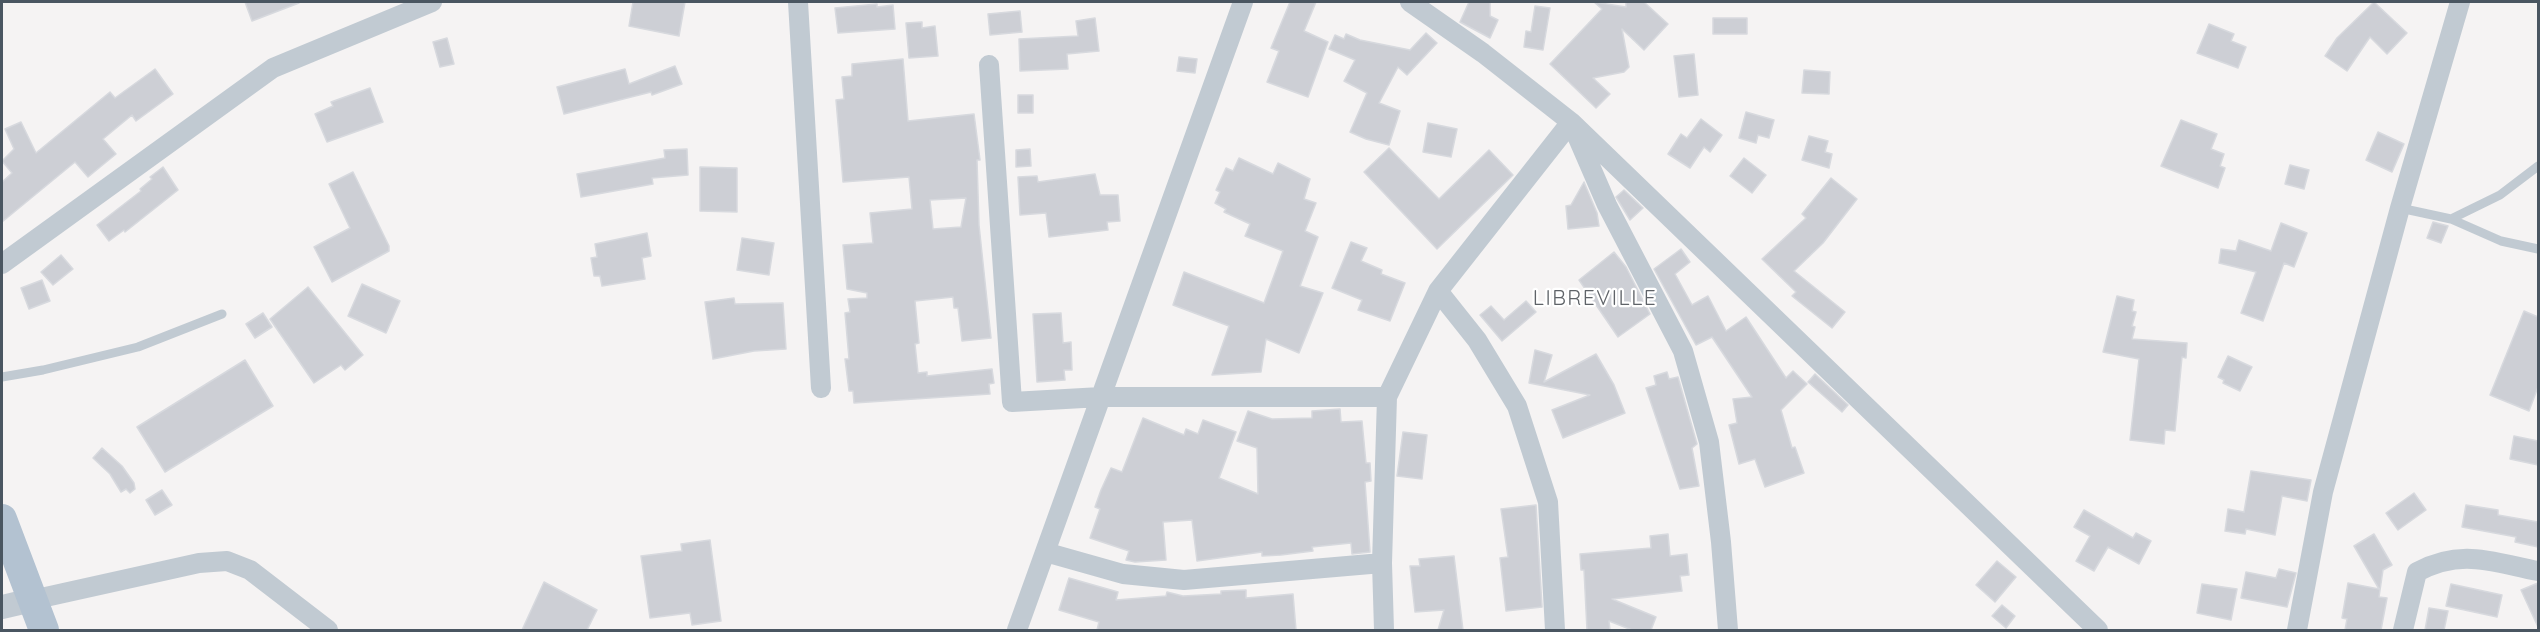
<!DOCTYPE html>
<html>
<head>
<meta charset="utf-8">
<style>
  body { margin:0 }
  #map { position:relative; width:2540px; height:632px; overflow:hidden; background:#f5f3f3; font-family:Quicksand,sans-serif }
  canvas { display:block }
  .frame { position:absolute; inset:0; border:3px solid #4a5661; pointer-events:none }
</style>
</head>
<body>
<div id="map">
<canvas width="2540" height="632"></canvas>
<div class="frame"></div>
</div>
<script>
const c = document.querySelector('canvas').getContext('2d');
c.lineJoin = 'round';
function fillPath(path, color) {
  c.fillStyle = color;
  c.fill(path, 'evenodd');
}
function strokePath(path, color, width, dash) {
  c.strokeStyle = color;
  c.lineWidth = width;
  c.lineCap = dash ? 'butt' : 'round';
  c.setLineDash(dash || []);
  c.stroke(path);
}
function write(font, color, halo, rows, align = 'center') {
  c.font = font + ' Quicksand,sans-serif';
  c.lineWidth = 4.5;
  c.setLineDash([]);
  c.textBaseline = 'middle';
  c.strokeStyle = halo;
  c.fillStyle = color;
  for (const [text, x, y, turn = 0] of rows) {
    c.save();
    c.translate(x, y);
    c.rotate((+turn || 0) * Math.PI / 180);
    c.textAlign = isNaN(turn) ? turn : align;
    if (halo) c.strokeText(text, 0, 0);
    c.fillText(text, 0, 0);
    c.restore();
  }
}
const building = new Path2D(`
  M245 2H299V3L252 21Z
  M633 2H685L679 36 629 26Z
  M1290 2H1316L1304 31 1328 42 1308 97 1267 82 1279 51 1271 48Z
  M1469 2H1490V16L1498 20 1490 38 1460 22Z
  M1594 2 1626 7V2H1644L1668 24 1644 50 1622 29 1629 67 1624 72 1593 78 1610 94 1596 108 1550 64 1602 9Z
  M2374 2 2407 33 2387 54 2370 37 2347 71 2325 56 2337 38Z
  M877 4V7L893 5 895 29 838 33 835 8Z
  M1535 6 1550 8 1543 50 1524 47 1526 31 1531 32Z
  M1020 11 1022 32 990 35 988 14Z
  M1095 18 1099 51 1067 54 1068 69 1020 71 1019 39 1078 36 1076 21Z
  M1713 18H1747V34H1713Z
  M922 22V28L935 26 938 56 909 58 906 23Z
  M2209 24 2234 34 2231 41 2246 47 2238 68 2197 53Z
  M1426 33 1437 43 1407 75 1398 67 1379 103 1400 111 1389 145 1366 139 1350 132 1367 93 1344 81 1355 60 1329 49 1335 35 1344 39 1346 34 1360 40 1410 50Z
  M447 38 454 64 440 67 433 42Z
  M1694 54 1698 95 1679 97 1674 56Z
  M1179 57 1197 59 1195 73 1177 71Z
  M903 59 908 121 974 114 980 160H977L979 225 991 338 962 341 958 308H954L953 297 915 301 919 343 915 344 918 373 927 372V376L992 369 994 383 989 384 990 394 854 403 853 391H849L845 359H849L845 313 850 312 848 299 867 298V293L847 289 843 245 873 243 870 213 912 209 909 177 843 182 836 100 844 99 842 77 852 76V64ZM966 198 961 227 933 229 930 200Z
  M675 66 682 84 652 95 651 92 564 114 557 87 625 69 629 84Z
  M155 69 173 94 136 121 132 115 103 139 116 154 88 177 75 162 2 222V182L12 173 2 161 14 149 5 129 21 122 36 153 110 92 115 98Z
  M1804 70 1830 72 1829 94 1802 93Z
  M370 88 383 122 327 142 315 114 333 106 331 102Z
  M1018 95H1033V113H1018Z
  M1746 112 1774 120 1769 138 1758 135 1756 143 1739 138Z
  M1701 119 1722 135 1710 152 1704 147 1690 168 1668 154 1681 134 1687 138Z
  M2181 120 2217 134 2211 149 2224 154 2220 166 2225 168 2218 188 2161 166Z
  M1428 123 1457 129 1451 157 1423 152Z
  M2378 132 2404 144 2392 172 2366 160Z
  M1809 136 1828 141 1825 152 1832 154 1829 168 1802 160Z
  M1389 148 1439 199 1489 150 1513 175 1437 249 1364 172Z
  M687 149 688 175 652 178 653 184 581 197 577 174 665 158 664 150Z
  M1030 149 1031 166 1016 167V150Z
  M1239 158 1273 174 1278 163 1310 179 1304 199 1316 203 1305 231 1318 237 1300 286 1323 293 1299 353 1266 339 1261 372 1212 375 1229 326 1173 305 1184 272 1264 303 1283 251 1245 236 1250 224 1224 212 1226 209 1215 203 1220 192 1216 190 1226 168 1233 171Z
  M1744 158 1766 175 1752 193 1730 176Z
  M2290 165 2309 170 2304 189 2285 184Z
  M163 167 178 190 125 232 124 230 109 241 97 225 141 191 140 189 152 179 150 177Z
  M700 167 737 168V212L700 211Z
  M353 172 389 246V251L332 282 314 247 350 228 329 184Z
  M1095 174 1100 195H1118L1120 221 1107 222 1108 230 1049 237 1046 213 1020 215 1018 177 1037 176 1038 182Z
  M1831 178 1857 199 1823 243 1794 271 1845 312 1832 328 1792 296 1796 292 1762 259 1806 218 1802 214Z
  M1584 182 1597 213 1599 226 1568 229 1566 206 1571 205Z
  M1624 190 1643 208 1630 220 1616 197Z
  M2433 222 2448 226 2441 243 2427 238Z
  M2281 223 2307 233 2294 267 2284 263 2263 321 2241 313 2256 272 2219 263 2221 249 2236 251 2239 240 2271 251Z
  M647 233 651 256 642 258 645 279 602 286 600 276H594L591 258 597 257 595 244Z
  M742 238 774 243 769 275 737 270Z
  M1351 242 1367 248 1361 261 1382 270 1381 274 1405 283 1390 321 1358 310 1362 300 1332 288Z
  M1681 249 1690 262 1675 274 1692 305 1708 296 1726 331 1746 317 1786 378 1793 371 1807 384 1781 410 1792 448 1795 447 1804 473 1765 487 1755 459 1739 464 1729 425 1737 423 1733 399 1752 397 1712 337 1696 345 1654 269Z
  M1614 252 1626 267 1650 314 1618 337 1579 280Z
  M61 255 73 269 53 285 41 272Z
  M42 280 50 301 29 309 21 288Z
  M362 284 400 301 386 333 348 316Z
  M308 287 363 355 345 370 341 365 314 383 270 319Z
  M2117 296 2134 300 2132 311 2136 312 2132 326 2135 327 2132 339 2187 343 2186 358 2182 357 2175 431 2165 430 2164 444 2130 440 2139 359 2103 352Z
  M734 298 735 304 783 303 786 349 754 351 713 359 705 302Z
  M1526 301 1536 312 1502 341 1480 315 1491 306 1504 320Z
  M2524 311 2538 317V387L2529 411 2490 395Z
  M263 313 272 327 255 338 246 324Z
  M1061 313 1063 343 1071 342 1072 370H1064L1065 380 1037 382 1033 314Z
  M1535 350 1552 355 1544 382 1596 354 1614 385 1625 413 1563 438 1552 410 1590 395 1529 383Z
  M2228 356 2252 367 2240 391 2223 383 2224 380 2218 377Z
  M245 360 273 406 165 472 137 427Z
  M1667 372 1669 379 1678 377 1697 444 1692 448 1699 486 1680 489 1646 388 1656 385 1654 376Z
  M1815 374 1848 405 1842 412 1808 382Z
  M1340 409 1341 422 1362 421 1366 463H1370L1371 481 1365 482 1370 552 1352 554 1351 543 1312 547 1313 551 1281 555 1262 556V552L1197 561 1192 520 1163 522 1166 560 1135 562 1126 560 1129 551 1090 538 1100 509 1095 507 1101 490 1111 468 1122 472 1143 418 1184 435 1186 429 1198 434 1203 420 1236 432 1219 478 1258 494 1257 448 1237 441 1248 411 1272 419 1312 418V411Z
  M1403 432 1427 435 1422 479 1397 476Z
  M2514 436 2538 441V465L2510 459Z
  M102 448 122 466 134 483 135 489 130 493 126 489 121 492 110 474 93 458Z
  M2251 471 2311 480 2307 501 2282 496 2275 535 2246 529 2245 534 2225 531 2228 509 2244 512Z
  M162 490 172 505 155 515 146 500Z
  M2414 493 2426 510 2398 530 2386 513Z
  M1536 505 1542 607 1506 611 1500 558 1508 557 1501 509Z
  M2466 505 2498 510V515L2538 522V547L2515 542 2516 537 2462 527Z
  M2084 510 2133 538 2136 533 2151 541 2139 564 2108 547 2094 571 2076 561 2090 536 2074 527Z
  M1668 534 1670 556 1687 554 1689 575 1680 576 1682 591 1612 599 1656 617 1651 630H1632L1609 621 1610 630H1587L1584 570H1581L1580 554 1651 548 1650 536Z
  M2374 534 2392 565 2383 570 2379 597 2387 598 2381 630H2345L2347 619 2342 618 2348 583 2379 589 2354 546Z
  M710 540 721 621 692 625 690 613 650 618 641 556 682 551 681 544Z
  M1454 556 1463 630H1438L1444 610 1415 612 1410 566H1420L1419 559Z
  M1997 561 2016 577 1995 602 1976 585Z
  M2279 569 2296 573 2287 607 2241 598 2246 572 2276 578Z
  M1069 578 1118 592 1116 600 1166 596 1167 592 1183 596 1221 594V591L1246 590V598L1293 594 1296 630H1097L1099 622 1059 610Z
  M544 582 597 610 587 630H522Z
  M2538 583V627L2521 590Z
  M2202 584 2237 589 2231 620 2197 613Z
  M2451 584 2502 595 2497 617 2446 606Z
  M2002 605 2015 616 2006 628 1992 616Z
  M2429 608 2448 611 2444 630H2425Z`);
fillPath(building, '#cdcfd5');
strokePath(building, '#d7d9de', 1.5);
strokePath(new Path2D(`
  M2400 208 2451 219 2500 195 2538 166
  M2451 219 2501 241 2538 249
  M2 377 43 370 138 347 222 314`), '#c1cad2', 9);
strokePath(new Path2D(`
  M798 2 821 388
  M1410 2 1483 53 1571 122 2098 630
  M989 65 1012 402 1101 397H1387
  M2 264 273 68 432 2
  M1438 291 1477 340 1517 406 1548 502 1555 630
  M1045 552 1123 574 1184 580 1382 563
  M32 600 199 563 227 561 250 570 328 630
  M1017 630 1243 2
  M1384 630 1382 563 1387 397 1438 291 1571 122 1607 205 1683 351 1709 442 1721 542 1728 630
  M2297 630 2323 492 2400 208 2460 2
  M2403 630 2417 572C2461 548 2492 562 2538 571`), '#c1cad2', 20);
strokePath(new Path2D(`
  M2 607 32 600`), '#c1cad2', 24);
strokePath(new Path2D(`
  M2 519 44 630`), '#b3c2d1', 30);
c.letterSpacing = '1.5px';
write('21px', '#5f6368', '#fff', [
  ["LIBREVILLE",1595,299]
]);
c.letterSpacing = '0px';
</script>
</body>
</html>
